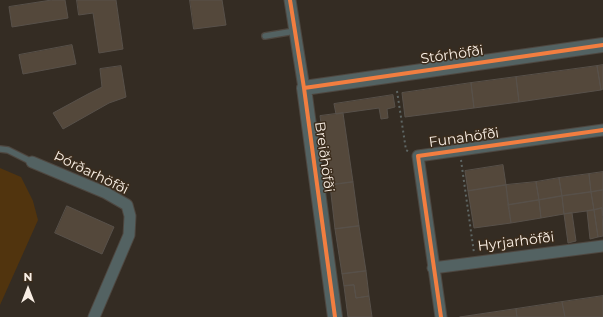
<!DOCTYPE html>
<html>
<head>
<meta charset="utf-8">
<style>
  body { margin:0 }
  #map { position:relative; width:603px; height:317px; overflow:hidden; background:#342c23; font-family:Montserrat,sans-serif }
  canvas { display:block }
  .north { position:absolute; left:8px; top:269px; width:40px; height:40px; -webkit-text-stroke:3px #3b2c1c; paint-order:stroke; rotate:0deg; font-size:11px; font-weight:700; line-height:16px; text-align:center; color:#f9efe5 }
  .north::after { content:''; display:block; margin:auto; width:14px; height:18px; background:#f9efe5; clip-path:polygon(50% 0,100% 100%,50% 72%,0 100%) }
</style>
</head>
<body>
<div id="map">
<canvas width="603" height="317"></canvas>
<div class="north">N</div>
</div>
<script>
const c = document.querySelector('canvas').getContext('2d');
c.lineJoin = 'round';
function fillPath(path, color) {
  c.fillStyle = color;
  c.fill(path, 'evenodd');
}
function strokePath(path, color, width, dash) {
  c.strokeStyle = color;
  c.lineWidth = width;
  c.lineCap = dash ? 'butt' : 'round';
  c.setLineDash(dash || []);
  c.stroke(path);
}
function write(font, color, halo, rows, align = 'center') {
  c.font = font + ' Montserrat,sans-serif';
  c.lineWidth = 3;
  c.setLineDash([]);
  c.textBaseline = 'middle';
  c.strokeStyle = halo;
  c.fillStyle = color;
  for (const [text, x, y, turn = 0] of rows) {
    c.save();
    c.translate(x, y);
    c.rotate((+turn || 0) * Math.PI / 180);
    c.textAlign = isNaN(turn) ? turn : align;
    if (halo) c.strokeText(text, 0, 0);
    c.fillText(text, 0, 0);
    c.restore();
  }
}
fillPath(new Path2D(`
  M0 168 21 177 33 201 38 220 0 305Z`), '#51340e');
const building = new Path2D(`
  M52 0H65L68 18 12 27 9 7Z
  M77 0H116L123 49 99 53 93 13 79 15Z
  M190 0H222L226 25 194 29Z
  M72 45 76 64 23 74 19 55Z
  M603 65V89L601 90 597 66Z
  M121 66 126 97 109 103 63 129 53 113 88 94 102 87 100 69Z
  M597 66 601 90 519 102 516 77Z
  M516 77 519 102 474 108 471 83Z
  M471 83 474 108 405 117 402 93Z
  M393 95 395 107 387 109 388 118 381 119 379 108 336 114 334 104Z
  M343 113 353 182 330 185 320 116Z
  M503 165 506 185 468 191 465 171Z
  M603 172V190L591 192 589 174Z
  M589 174 591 192 562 196 559 178Z
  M559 178 562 196 539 200 536 182Z
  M353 182 359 226 335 229 330 185Z
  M536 182 539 200 508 205 506 185Z
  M506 185 511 223 474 228 468 191Z
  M603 190V216L602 208 594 210 591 192Z
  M591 192 594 210 564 214 562 196Z
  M562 196 564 214 541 218 539 200Z
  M539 200 541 218 511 223 508 205Z
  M67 206 114 227 102 254 55 233Z
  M602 208 603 236 598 237 594 210Z
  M594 210 598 237 590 239 587 211Z
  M572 213 576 241 568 243 564 214Z
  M359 226 366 271 342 274 335 229Z
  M366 271 369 296 356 298 354 285 344 286 342 274Z
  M354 285 356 298 369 296 372 317H348L344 286Z
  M603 296V317H565L562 302Z
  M562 302 565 317H517L516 309Z
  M516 309 517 317H460Z`);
fillPath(building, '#54483b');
strokePath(building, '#58514a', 1);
const service = new Path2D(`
  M265 36 295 31
  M0 149 8 150 32 162`);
const minor = new Path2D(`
  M290 0 304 88
  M32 162 106 193 127 205 130 216 129 235 94 317
  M433 268 603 246
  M441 317 418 156 603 130`);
const tertiary = new Path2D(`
  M335 317 304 88 603 45`);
strokePath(service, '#4e4740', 8);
strokePath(minor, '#4e4740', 13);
strokePath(tertiary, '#4e4740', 16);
strokePath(new Path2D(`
  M397 91 406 150 409 152
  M461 160 474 253`), '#5e6664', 2, [2, 3]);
strokePath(service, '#536262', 5.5);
strokePath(minor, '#536262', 11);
strokePath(tertiary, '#536262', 14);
strokePath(new Path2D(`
  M290 0 304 88 335 317
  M304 88 603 45
  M441 317 418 156 603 130`), '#f27e40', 4);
write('14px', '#f9efe5', '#3b2c1c', [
  ["Stórhöfði",452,55,-8],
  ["Funahöfði",464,138,-8],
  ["Breiðhöfði",324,157,82],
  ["Þórðarhöfði",91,173,26],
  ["Hyrjarhöfði",516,242,-7]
]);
</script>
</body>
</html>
